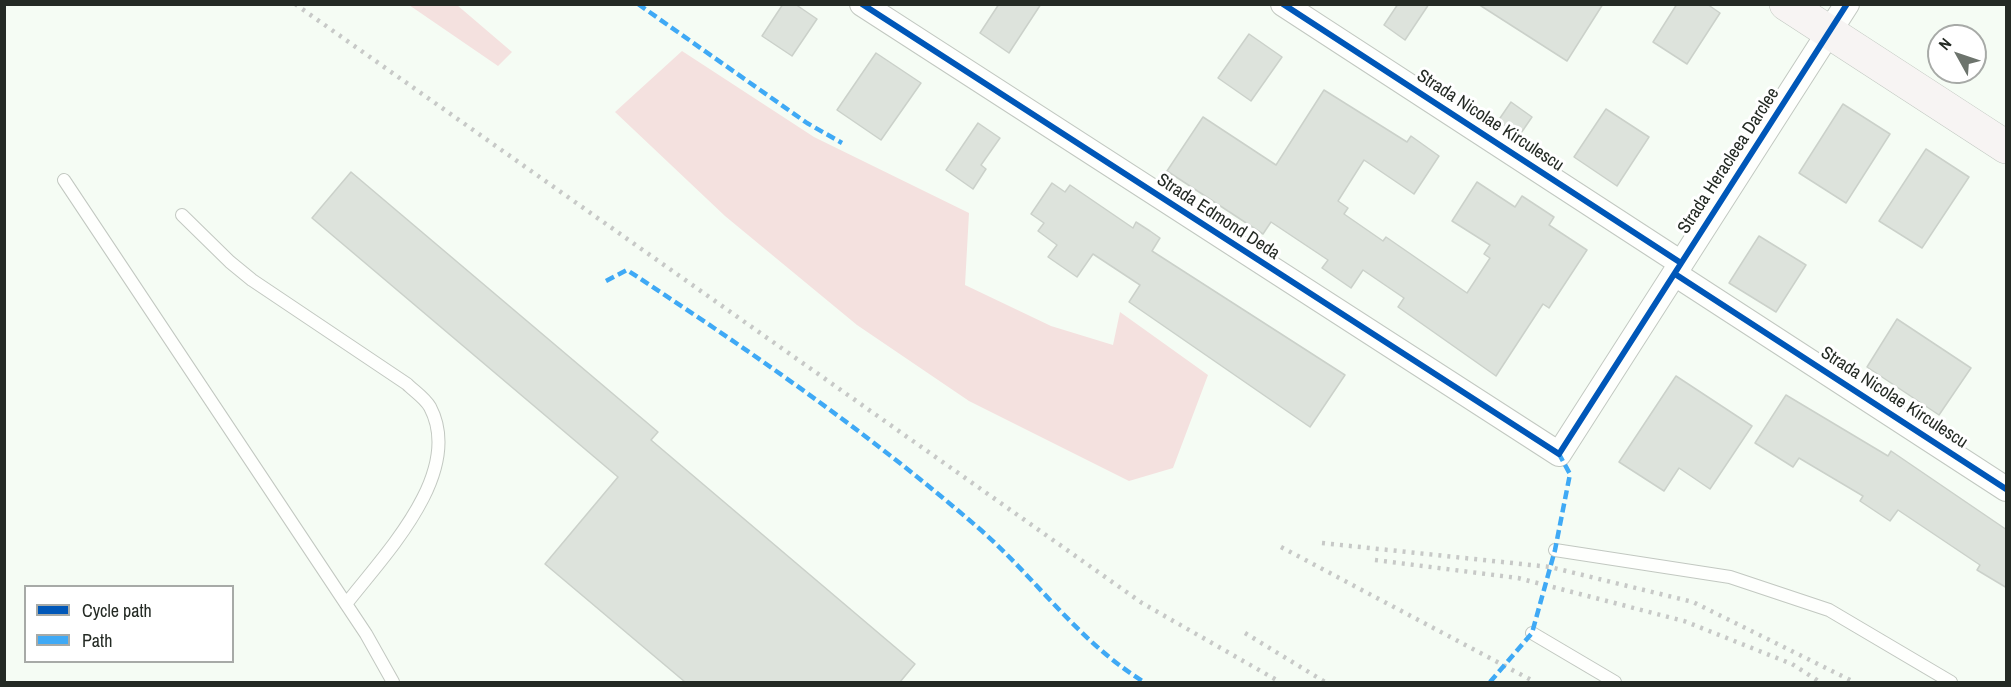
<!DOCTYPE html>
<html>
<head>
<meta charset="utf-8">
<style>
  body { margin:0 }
  #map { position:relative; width:2011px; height:687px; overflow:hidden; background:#f5fcf4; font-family:"Archivo Narrow",sans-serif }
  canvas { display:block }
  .frame { position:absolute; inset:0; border:6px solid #242a24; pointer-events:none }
  .legend { position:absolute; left:24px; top:585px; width:210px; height:78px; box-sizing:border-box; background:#fff; border:2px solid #a7aaa7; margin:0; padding:8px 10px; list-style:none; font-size:18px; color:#242a24 }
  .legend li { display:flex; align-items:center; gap:12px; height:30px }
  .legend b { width:30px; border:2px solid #a7aaa7 }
  .north { position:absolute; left:1927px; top:24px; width:60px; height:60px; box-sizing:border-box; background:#fff; border:2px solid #a7aaa7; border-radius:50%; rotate:310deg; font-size:16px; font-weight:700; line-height:24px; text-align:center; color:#242a24 }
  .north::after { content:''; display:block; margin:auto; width:21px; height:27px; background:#6d746d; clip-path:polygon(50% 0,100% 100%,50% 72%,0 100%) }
</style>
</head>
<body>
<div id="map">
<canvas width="2011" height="687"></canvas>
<div class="frame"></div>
<ul class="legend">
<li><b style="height:8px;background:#0057b8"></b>Cycle path</li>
<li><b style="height:8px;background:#3fa9f5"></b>Path</li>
</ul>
<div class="north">N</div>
</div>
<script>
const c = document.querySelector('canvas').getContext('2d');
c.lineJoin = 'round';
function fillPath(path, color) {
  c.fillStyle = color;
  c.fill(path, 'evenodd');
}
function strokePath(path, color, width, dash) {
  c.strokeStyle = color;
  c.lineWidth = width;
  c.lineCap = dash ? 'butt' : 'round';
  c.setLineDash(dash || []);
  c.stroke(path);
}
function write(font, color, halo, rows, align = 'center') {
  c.font = font + ' "Archivo Narrow",sans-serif';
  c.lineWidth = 6;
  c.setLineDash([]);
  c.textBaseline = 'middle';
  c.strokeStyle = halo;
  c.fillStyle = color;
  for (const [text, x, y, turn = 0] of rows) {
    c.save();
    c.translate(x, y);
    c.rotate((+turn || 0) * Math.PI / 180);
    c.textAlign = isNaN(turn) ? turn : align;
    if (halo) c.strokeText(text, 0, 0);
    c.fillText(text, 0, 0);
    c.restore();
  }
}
fillPath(new Path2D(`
  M409 5H457L512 52 498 66Z
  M682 51 814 137 969 213 965 285 1051 326 1113 345 1120 312 1208 375 1173 468 1129 481 969 401 857 325 725 216 615 112Z`), '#f4e1df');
const building = new Path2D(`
  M783 4H795L817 19 792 56 762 36Z
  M999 4H1041L1009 53 980 33Z
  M1398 4H1429L1405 40 1384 25Z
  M1478 4H1603L1567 61Z
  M1677 4H1707L1720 13 1687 64 1653 42Z
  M1249 34 1282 57 1251 101 1218 78Z
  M876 53 921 83 881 140 837 110Z
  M1324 90 1407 142 1411 136 1439 156 1414 194 1364 160 1338 201 1348 208 1344 214 1383 241 1386 237 1467 293 1490 258 1484 254 1490 245 1452 221 1477 182 1515 207 1522 196 1554 217 1549 225 1587 250 1549 308 1543 304 1496 376 1398 307 1404 298 1363 270 1351 288 1322 268 1328 260 1271 222 1263 234 1167 171 1203 117 1276 165Z
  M1511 102 1532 117 1519 136 1498 121Z
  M1843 104 1890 134 1846 203 1799 173Z
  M1606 109 1649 137 1617 186 1574 157Z
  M978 123 1000 138 981 165 986 169 973 189 946 170Z
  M1926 149 1969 177 1922 248 1879 221Z
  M351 172 658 432 651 440 915 664 900 682H685L545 564 618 477 312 218Z
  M1052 183 1065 192 1070 185 1133 228 1136 222 1150 231 1160 238 1152 251 1345 375 1310 427 1129 302 1140 285 1093 254 1077 277 1048 257 1057 245 1038 231 1044 223 1031 214Z
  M1759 236 1806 265 1776 312 1729 283Z
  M1897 319 1971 368 1939 415 1867 367Z
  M1676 376 1752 426 1710 489 1679 468 1664 491 1619 462Z
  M1786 395 1888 456 1891 451 2007 530V588L1977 570 1980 565 1898 510 1890 521 1860 501 1863 496 1799 458 1793 467 1755 443Z`);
fillPath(building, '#dde3dc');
strokePath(building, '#cbd1ca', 1.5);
const lane = new Path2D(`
  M64 180 366 634 393 682
  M182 215 230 262 252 280 407 384C414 391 425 398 430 407 465 473 384 555 346 604
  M1555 550 1730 577 1829 610 1951 682
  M1532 633 1615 682`);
const street = new Path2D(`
  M862 4 1559 454 1847 4
  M1283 4 1681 263
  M1675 274 2006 489`);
const secondary = new Path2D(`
  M1786 4 2006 147`);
strokePath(lane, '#c2c8c1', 14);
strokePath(street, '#c2c8c1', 26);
strokePath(secondary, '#c2c8c1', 34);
strokePath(lane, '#fefffd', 12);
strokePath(street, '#fefffd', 24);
strokePath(secondary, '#f7f4f3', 33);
strokePath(new Path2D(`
  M295 4 1142 603 1280 682
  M1322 543 1550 567 1693 602 1854 682
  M1281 547 1535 682
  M1375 560 1518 578 1684 621 1792 664 1820 682
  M1245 633 1325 682`), '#c7c9c7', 4.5, [3, 6]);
strokePath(new Path2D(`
  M638 4 807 123 842 143
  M606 281 627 270C746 348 866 431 975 525 1034 575 1077 641 1144 682
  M1490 682 1532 633 1555 550 1570 474 1559 454`), '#3fa9f5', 4.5, [9, 4.5]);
strokePath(new Path2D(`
  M862 4 1559 454 1847 4
  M1283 4 1681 263
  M1675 274 2006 489`), '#0057b8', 6);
write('18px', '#242a24', '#fff', [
  ["Strada Nicolae Kirculescu",1490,121,33],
  ["Strada Heracleea Darclee",1729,161,-57],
  ["Strada Edmond Deda",1218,217,33],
  ["Strada Nicolae Kirculescu",1894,398,33]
]);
</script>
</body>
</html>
